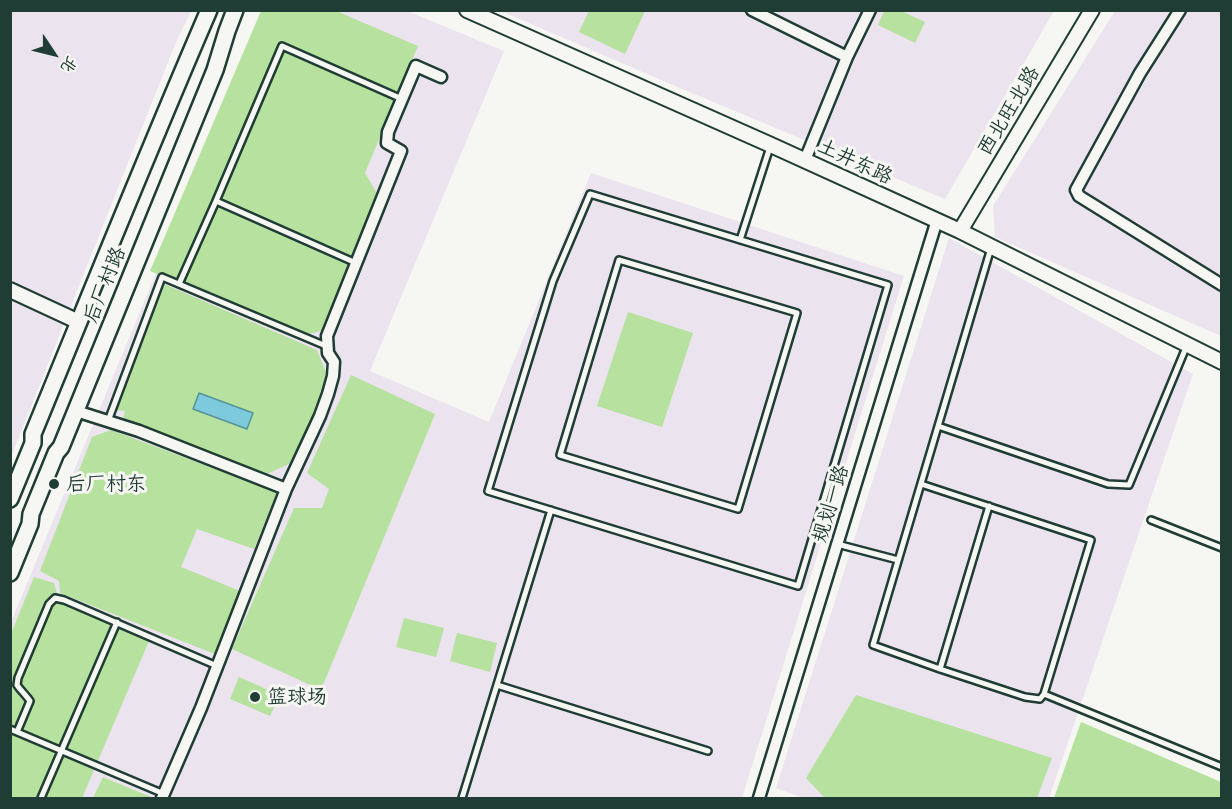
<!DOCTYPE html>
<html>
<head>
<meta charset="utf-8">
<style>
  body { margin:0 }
  #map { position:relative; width:1232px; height:809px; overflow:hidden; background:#f6f6f2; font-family:"Comic Neue","LXGW WenKai TC",sans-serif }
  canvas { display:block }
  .frame { position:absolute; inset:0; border:12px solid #1f3d34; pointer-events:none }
  .north { position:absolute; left:24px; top:24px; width:60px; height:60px; -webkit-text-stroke:4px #f6f6f2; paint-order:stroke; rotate:125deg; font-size:16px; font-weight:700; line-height:24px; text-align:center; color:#1f3d34 }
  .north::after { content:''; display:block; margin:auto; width:21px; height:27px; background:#1f3d34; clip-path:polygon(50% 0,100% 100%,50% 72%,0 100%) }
</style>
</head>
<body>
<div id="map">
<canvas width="1232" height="809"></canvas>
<div class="frame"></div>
<div class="north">北</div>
</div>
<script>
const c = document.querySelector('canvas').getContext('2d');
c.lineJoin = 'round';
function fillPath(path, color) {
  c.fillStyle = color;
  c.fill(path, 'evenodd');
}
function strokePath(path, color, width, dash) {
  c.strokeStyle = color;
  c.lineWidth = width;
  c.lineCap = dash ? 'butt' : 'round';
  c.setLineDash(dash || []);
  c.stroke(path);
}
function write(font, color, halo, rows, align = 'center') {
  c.font = font + ' "Comic Neue","LXGW WenKai TC",sans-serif';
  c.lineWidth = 6;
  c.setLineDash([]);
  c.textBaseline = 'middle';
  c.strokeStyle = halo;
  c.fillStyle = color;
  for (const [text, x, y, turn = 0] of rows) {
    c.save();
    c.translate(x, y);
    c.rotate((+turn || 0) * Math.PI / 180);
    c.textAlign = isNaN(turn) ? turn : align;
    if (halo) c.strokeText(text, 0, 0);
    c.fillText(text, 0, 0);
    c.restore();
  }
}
fillPath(new Path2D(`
  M11 11H191L176 42 11 457Z
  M265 11H407L504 51 370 371 489 422 591 173 904 276 742 798H11V622Z
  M501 11H1054L945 199 661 80Z
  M1115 11H1221V336L995 237 993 206Z
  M949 238 1193 374 1049 798H803L776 788Z`), '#ebe3ee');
fillPath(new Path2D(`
  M261 11H336L418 46 365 173 379 197 324 330 309 334 150 271Z
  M589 11H645L625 54 579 32Z
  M884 11H901L925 22 915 43 878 25Z
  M164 284 317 350 326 373 319 403 298 451 289 464 267 474 123 420 125 411 116 410 131 375 130 369Z
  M628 312 693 333 662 427 597 406Z
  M351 375 435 414 321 690 232 649 294 508H322L329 489 307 473Z
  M111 430 277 492 254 549 197 529 181 567 240 591 215 654 60 593 59 581 40 571 92 437Z
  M34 577 54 583 59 602 149 641 82 798H11L10 636Z
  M404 618 444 628 436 657 396 647Z
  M457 633 497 643 490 672 450 661Z
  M239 677 280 695 270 716 230 699Z
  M856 695 1052 758 1037 798H825L806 778Z
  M1081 722 1221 782V798H1054Z
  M103 777 151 797V798H93Z`), '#b6e19e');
const water = new Path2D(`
  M199 393 253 413 247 429 193 409Z`);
fillPath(water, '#7dcadc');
strokePath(water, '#579299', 1.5);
const service = new Path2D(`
  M590 194 888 285 798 586 488 491 553 281Z
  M740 240 770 147
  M619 260 797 313 738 509 560 455Z
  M356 263 216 201 282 46 402 99
  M179 284 216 201
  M108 421 162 277 326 346
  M938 426 1108 484 1129 485 1187 345
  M921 484 1091 540 1044 694 1040 699 1025 697 940 669 873 645 991 248
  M1151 520 1222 548
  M837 544 898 560
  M940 669 989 506
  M497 685 708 751
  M1044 694 1222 767
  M10 729 164 794
  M17 732 30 701C26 695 21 691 17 685L18 678 49 604 55 598 64 600 217 666
  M41 798 117 622
  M462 798 551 510`);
const minor = new Path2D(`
  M752 10 847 57
  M1180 10 1140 73 1076 190 1079 196 1222 285
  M805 160 847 57 870 10
  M76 411 139 431 286 489
  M162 798 201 708 286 489 320 416 328 394 333 376 334 362 328 353 327 336 401 151 387 143 388 132 416 66 441 77
  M759 798 937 220`);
const tertiary = new Path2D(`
  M467 10 771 145 960 231 1222 362
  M960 231 1092 10
  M10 290 79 322`);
const secondary = new Path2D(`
  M10 499 33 443V434C91 293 148 151 209 10
  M10 573 30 524 31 514 56 453 61 447 215 70 227 31 235 10`);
strokePath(service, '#1f3d34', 10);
strokePath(minor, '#1f3d34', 15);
strokePath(tertiary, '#1f3d34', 18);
strokePath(secondary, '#1f3d34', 20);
strokePath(service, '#f6f6f2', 5);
strokePath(minor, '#f6f6f2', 10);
strokePath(tertiary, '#f6f6f2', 14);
strokePath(secondary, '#f6f6f2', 15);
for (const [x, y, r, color] of [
  [54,484,6,"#1f3d34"],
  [255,697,6,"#1f3d34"]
]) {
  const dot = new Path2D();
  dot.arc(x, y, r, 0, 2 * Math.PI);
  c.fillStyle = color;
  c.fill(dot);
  strokePath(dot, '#f6f6f2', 2);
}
write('20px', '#1f3d34', '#f6f6f2', [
  ["西北旺北路",1009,111,-59],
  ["土井东路",855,162,25],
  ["后厂村路",105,285,-68],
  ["规划一路",831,504,-73]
]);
write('20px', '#1f3d34', '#f6f6f2', [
  ["后厂村东",66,484],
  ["篮球场",267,697]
], 'left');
</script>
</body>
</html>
